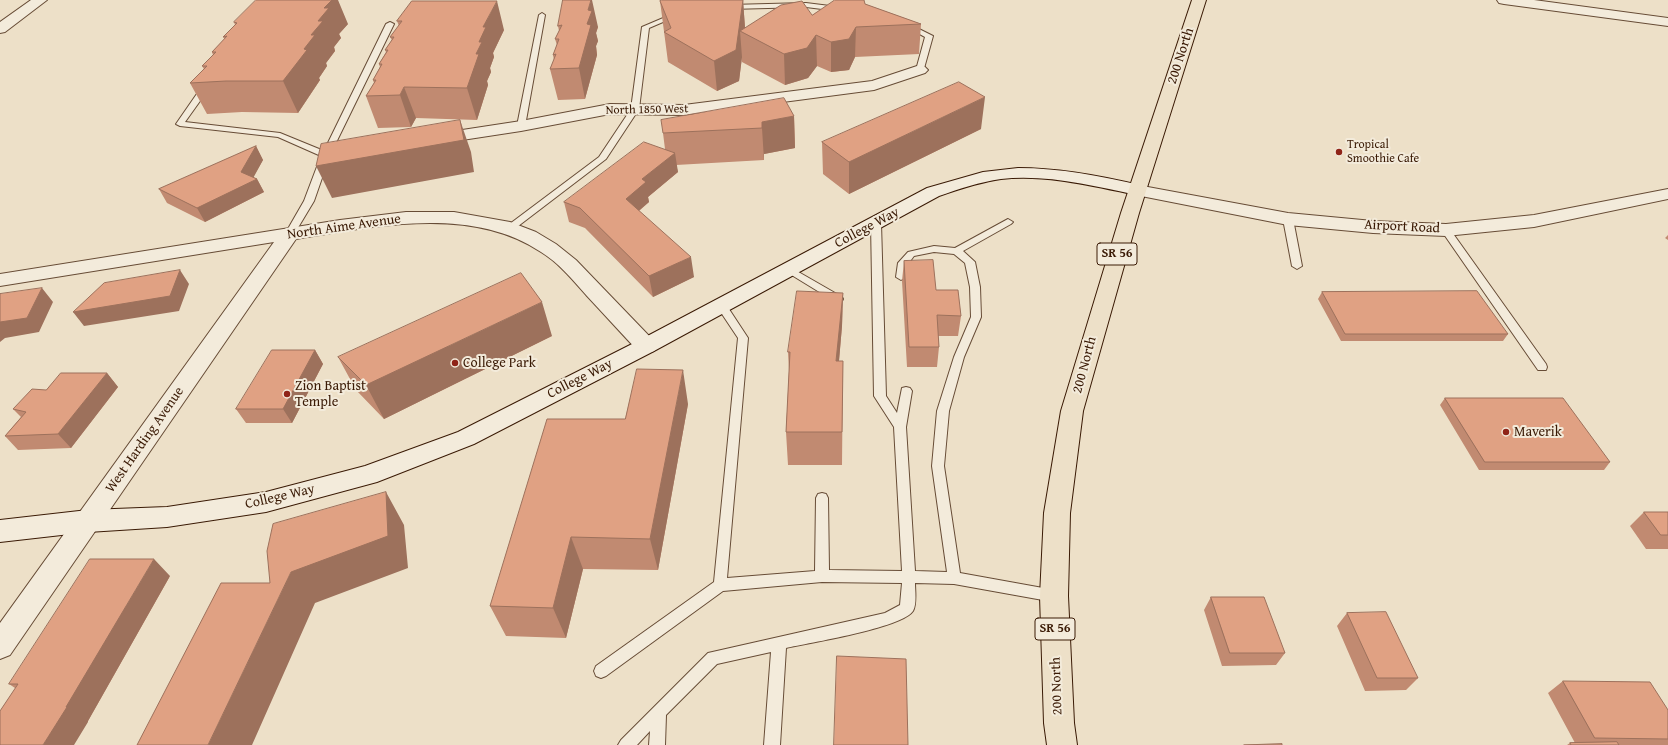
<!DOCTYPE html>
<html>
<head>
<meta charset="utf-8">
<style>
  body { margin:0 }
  canvas { display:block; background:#ede0c8 }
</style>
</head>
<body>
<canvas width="1668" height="745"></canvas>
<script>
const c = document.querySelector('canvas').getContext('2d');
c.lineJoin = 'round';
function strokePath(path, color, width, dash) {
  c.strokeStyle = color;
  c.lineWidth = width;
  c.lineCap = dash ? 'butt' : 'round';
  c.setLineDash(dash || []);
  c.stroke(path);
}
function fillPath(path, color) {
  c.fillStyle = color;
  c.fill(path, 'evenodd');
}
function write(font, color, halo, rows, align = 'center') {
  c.font = font + ' "Gentium Book Plus",serif';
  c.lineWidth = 4;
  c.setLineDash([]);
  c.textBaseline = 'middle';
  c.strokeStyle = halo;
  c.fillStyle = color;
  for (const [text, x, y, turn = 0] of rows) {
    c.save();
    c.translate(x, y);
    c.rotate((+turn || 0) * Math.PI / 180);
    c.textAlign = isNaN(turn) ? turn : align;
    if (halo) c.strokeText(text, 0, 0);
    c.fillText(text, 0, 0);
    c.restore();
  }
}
const service = new Path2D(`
  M806 3 838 7 841 9 838 11 806 7 730 9 727 7 730 5Z
  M542 13 545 15 525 126 521 128 517 126 539 15Z
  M675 13 678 15 677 16 649 28 639 109 606 159 513 230H507L505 228 507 226 599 157 631 109 642 27Z
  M390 22 394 24 330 155 314 201 293 236H287L285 234 304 201 321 156 278 137 180 126 176 124 203 85H206L210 87 185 122 280 133 324 151 386 24Z
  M907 23 933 36 923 72H920L916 70 925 37 905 26V24Z
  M1288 216 1293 219 1302 266 1297 269 1292 266 1283 219Z
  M1008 219 1013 222 1011 224 963 251 975 262 980 287 981 317 964 357 949 411 944 466 960 573 1054 590 1059 592 1061 596 1059 600 1054 602 954 584 915 583C915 591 917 604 913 611 902 628 808 643 786 648L780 745H764L771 652 717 664 666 715 665 745H649L650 731 637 745H618L621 740 708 653 885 613 900 605 902 583 822 582 723 591 606 676 601 678 596 676 594 671 596 666 714 582 738 338 716 305 717 303H725L748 338 727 578 815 571 816 498 818 494 822 493 826 494 828 498 829 570 902 571 894 427 874 396 871 223 873 221H879L881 223 886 396 897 413 902 388 906 387 910 388 912 391 906 427 915 571 947 572 932 466 937 411 954 357 971 317 970 287 965 263 954 254 934 252 914 256 908 264 906 277 901 280 896 277 898 263 908 252 934 246 955 248Z
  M1446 227 1449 228 1546 364 1547 367 1546 370H1538L1441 230Z
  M788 266 842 297 843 299 842 301H834L785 271 783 269 785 267Z`);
const minor = new Path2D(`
  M31 0H47L5 32 0 33V22Z
  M1497 0H1534L1668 18V26L1504 4 1499 3Z
  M920 65 925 67 928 70 925 73 874 90 684 115 610 114 521 131 436 144 430 143 428 139 430 135 436 134 521 121 610 104 684 105 872 81Z
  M406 212H454L510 222 536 232 556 244 576 260 654 341 657 346 654 351 646 353 638 351C621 333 604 314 587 296 573 280 559 263 541 252 472 205 374 226 296 239L10 655 0 659V623L274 242 0 286V274L340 220Z`);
const tertiary = new Path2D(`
  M1137 185 1288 213 1373 221 1446 224 1534 215 1668 189V199L1534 227 1446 236 1373 233 1288 225 1131 194 1128 190 1131 186Z`);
const secondary = new Path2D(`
  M1018 168C1060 168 1102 176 1143 186L1146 190 1143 194 1137 195C1093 186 1047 174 1001 179 980 182 959 189 939 196L654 351 474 444 377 482 266 512 167 527 88 532 0 542V520L88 510 167 507 266 492 365 466 458 432 638 341 927 188 983 172Z`);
const primary = new Path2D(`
  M1192 0H1206L1139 213 1083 411 1070 513 1068 596 1074 723 1077 745H1047L1044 723 1040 596 1044 513 1061 411 1121 213Z`);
strokePath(service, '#674c36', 2);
strokePath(minor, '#674c36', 2);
strokePath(tertiary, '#674c36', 2);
strokePath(secondary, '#3a1a05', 2);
strokePath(primary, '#3a1a05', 2);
fillPath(service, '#f3ebdb');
fillPath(minor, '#f3ebdb');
fillPath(tertiary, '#f3ebdb');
fillPath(secondary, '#f3ebdb');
fillPath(primary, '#ede0c8');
fillPath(new Path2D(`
  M563 0 598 27 596 33 598 41 596 46 597 55 585 99 558 100 550 69 554 60 553 55 557 45 555 39 559 31 558 26Z
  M743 0 745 28 812 15 865 4 921 24 919 54 855 57 849 70 831 72 817 66 808 78 785 85 742 62V57L739 81 717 91 668 62 660 1Z
  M412 1 504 30 493 53 494 57 490 68 491 72 487 81 488 85 477 120 416 118 411 127 378 128 366 96 374 83 373 80 380 67 379 64 386 52 385 50 392 40 390 37 399 26 397 21Z
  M234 22 348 24 339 34 341 38 334 47 335 51 326 63 327 66 319 78 320 80 298 113 242 112 207 114 190 83 204 69 202 66 213 55 212 52 225 39 223 37 235 25Z
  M794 116 795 148 764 154V160L676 165 678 172 648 197 649 202 639 211 694 277 653 297 585 228 569 222 564 202 665 149 663 133Z
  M981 129 849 194 823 174 822 142Z
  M256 146 263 160 253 177 257 179 264 192 205 222 167 203 159 189Z
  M1668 235V240L1665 238Z
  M904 261 961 316 958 336H938L939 347 937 367H907L902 281Z
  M1322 292 1508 334 1503 341H1341L1318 299Z
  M843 293 842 326 839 361H843L842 465H788L786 432 789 371 788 352Z
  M552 336 384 419 356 390 338 357Z
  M315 350 323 364 292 423H246L236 409Z
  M107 373 118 387 71 448 18 450 5 436 21 417 13 409 46 390Z
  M1445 398 1610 462 1604 470H1479L1440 405Z
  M688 404 658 570 583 569 566 638 506 636 490 606 625 419Z
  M1644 512H1668V549H1646L1630 526Z
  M170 576 88 721V722L15 688 9 684Z
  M1211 597 1285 653 1276 665 1222 666 1204 610Z
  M1347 613 1418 678 1406 690 1365 691 1337 626Z
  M1563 681 1668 710V745H1567L1570 743H1575L1548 693Z`), '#c18a71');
fillPath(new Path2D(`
  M332 0H338L348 24 339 34 341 38 334 47 335 51 326 63 327 66 319 78 320 80 298 113 283 81 304 49 324 8Z
  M591 0H592L598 27 596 33 598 41 596 46 597 55 585 99 579 68 587 24 588 10Z
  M743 0 745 28 740 31 742 57 739 81 717 91 714 61Z
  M497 1 504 30 493 53 494 57 490 68 491 72 487 81 488 85 477 120 467 88 483 27Z
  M856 27 855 57 849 70 831 72V42Z
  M816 35 817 66 808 78 785 85 784 54Z
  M404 87 416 118 411 127 400 95Z
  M985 97 981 129 849 194V162Z
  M794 116 795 148 764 154V160L762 128V122Z
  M460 120 471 152 474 172 332 198 316 166Z
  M256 146 263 160 251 182 257 179 264 192 205 222 197 208 241 172Z
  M675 153 678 172 648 197 649 202 629 219 626 199 642 179Z
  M691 257 694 277 653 297 649 276Z
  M180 270 189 284 179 311 84 326 73 312Z
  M42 288 53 302 39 332 5 338 0 342V322Z
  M843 293 842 326 836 395V361Z
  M542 302 552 336 384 419 366 385Z
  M315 350 323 364 292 423 283 409Z
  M683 370 688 404 658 570 650 539Z
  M107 373 118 387 71 448 58 434Z
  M386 492 404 525 408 568 315 603 252 745H208L291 572Z
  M571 537 583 569 566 638 553 608Z
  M154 559 170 576 88 721V722L74 745H43Z`), '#9d715c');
const building = new Path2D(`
  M256 0H332L324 8H329L318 21H323L311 35H315L304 49 307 50 283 81H226L190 83 207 66H202L216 52H212L227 36 223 37 237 23 234 22Z
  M563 0H591L588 10 592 11 587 24 591 25 579 68 550 69 556 54 553 55 559 39H555L562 25 558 26Z
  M662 0H743L736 50 714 61 664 32 671 28 660 1Z
  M835 0H864L865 4 921 24 856 27 849 39 831 42 816 35 807 48 784 54 740 31 781 5 802 1 812 15Z
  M412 1H497L483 27H486L479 42H482L476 54H479L467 88 404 87 400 95 366 96 376 80H373L382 64H379L388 50H385L394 37H390L402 21H397Z
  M959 82 985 97 849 162 822 142Z
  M784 98 794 116 762 122V128L663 133 661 120Z
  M460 120 464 140 316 166 321 144Z
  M644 142 675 153 642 179 646 182 626 199 691 257 649 276 580 208 564 202Z
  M256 146 241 172 257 179 197 208 159 189Z
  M933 260 936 290H958L961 316 937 315 939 347H909L904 261Z
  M180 270 170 296 73 312 104 283Z
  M521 273 542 302 366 385 338 357Z
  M42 288 27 318 0 322V294Z
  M797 291 843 293 836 361H843L842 432H786L790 352H788Z
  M1477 291 1508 334H1345L1322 292Z
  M272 350H315L283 409H236Z
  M637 369 683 370 650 539 571 537 553 608 490 606 547 419H625Z
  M61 373H107L58 434 5 436 26 412 13 409 32 389 46 390Z
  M1445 398H1563L1610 462H1485Z
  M386 492 388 536 291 572 208 745H137L221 583H270L267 551 273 524Z
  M1644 512H1668V535H1661Z
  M90 559H154L66 707H67L43 745H0V711L18 684H9Z
  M1211 597H1264L1285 653H1230Z
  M1386 612 1418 678H1377L1347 613Z
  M837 656 906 659 908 745H834Z
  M1563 681 1650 682 1668 710V739L1595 738Z
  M1617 742 1619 745H1571L1570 743Z
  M1282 744V745H1244Z`);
fillPath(building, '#e0a183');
strokePath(building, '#9d715c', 1);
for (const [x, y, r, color] of [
  [1339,152,4,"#8f2418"],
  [455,363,4,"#8f2418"],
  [287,394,4,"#8f2418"],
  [1506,432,4,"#8f2418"]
]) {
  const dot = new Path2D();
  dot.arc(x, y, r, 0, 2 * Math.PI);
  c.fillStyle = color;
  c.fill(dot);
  strokePath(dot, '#f3ebdb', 1.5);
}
write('12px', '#3a1a05', '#f3ebdb', [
  ["North 1850 West",647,110,-1]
]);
write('12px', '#3a1a05', '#f3ebdb', [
  ["Tropical",1347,145],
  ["Smoothie Cafe",1347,159]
], 'left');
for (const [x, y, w] of [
  [1117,254,40],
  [1055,629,40]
]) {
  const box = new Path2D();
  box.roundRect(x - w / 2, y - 11, w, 22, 3);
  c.fillStyle = '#f3ebdb';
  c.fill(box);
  strokePath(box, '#3a1a05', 1);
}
write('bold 13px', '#3a1a05', null, [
  ["SR 56",1117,254],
  ["SR 56",1055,629]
]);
write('14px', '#3a1a05', '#f3ebdb', [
  ["200 North",1181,56,-72],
  ["North Aime Avenue",344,227,-8],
  ["Airport Road",1402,227,3],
  ["College Way",867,228,-28],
  ["200 North",1085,365,-75],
  ["College Way",580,379,-27],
  ["West Harding Avenue",145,440,-55],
  ["College Way",280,497,-13],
  ["200 North",1057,686,-92]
]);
write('14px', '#3a1a05', '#f3ebdb', [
  ["College Park",463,363],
  ["Zion Baptist",295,386],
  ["Temple",295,402],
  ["Maverik",1514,432]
], 'left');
</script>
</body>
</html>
